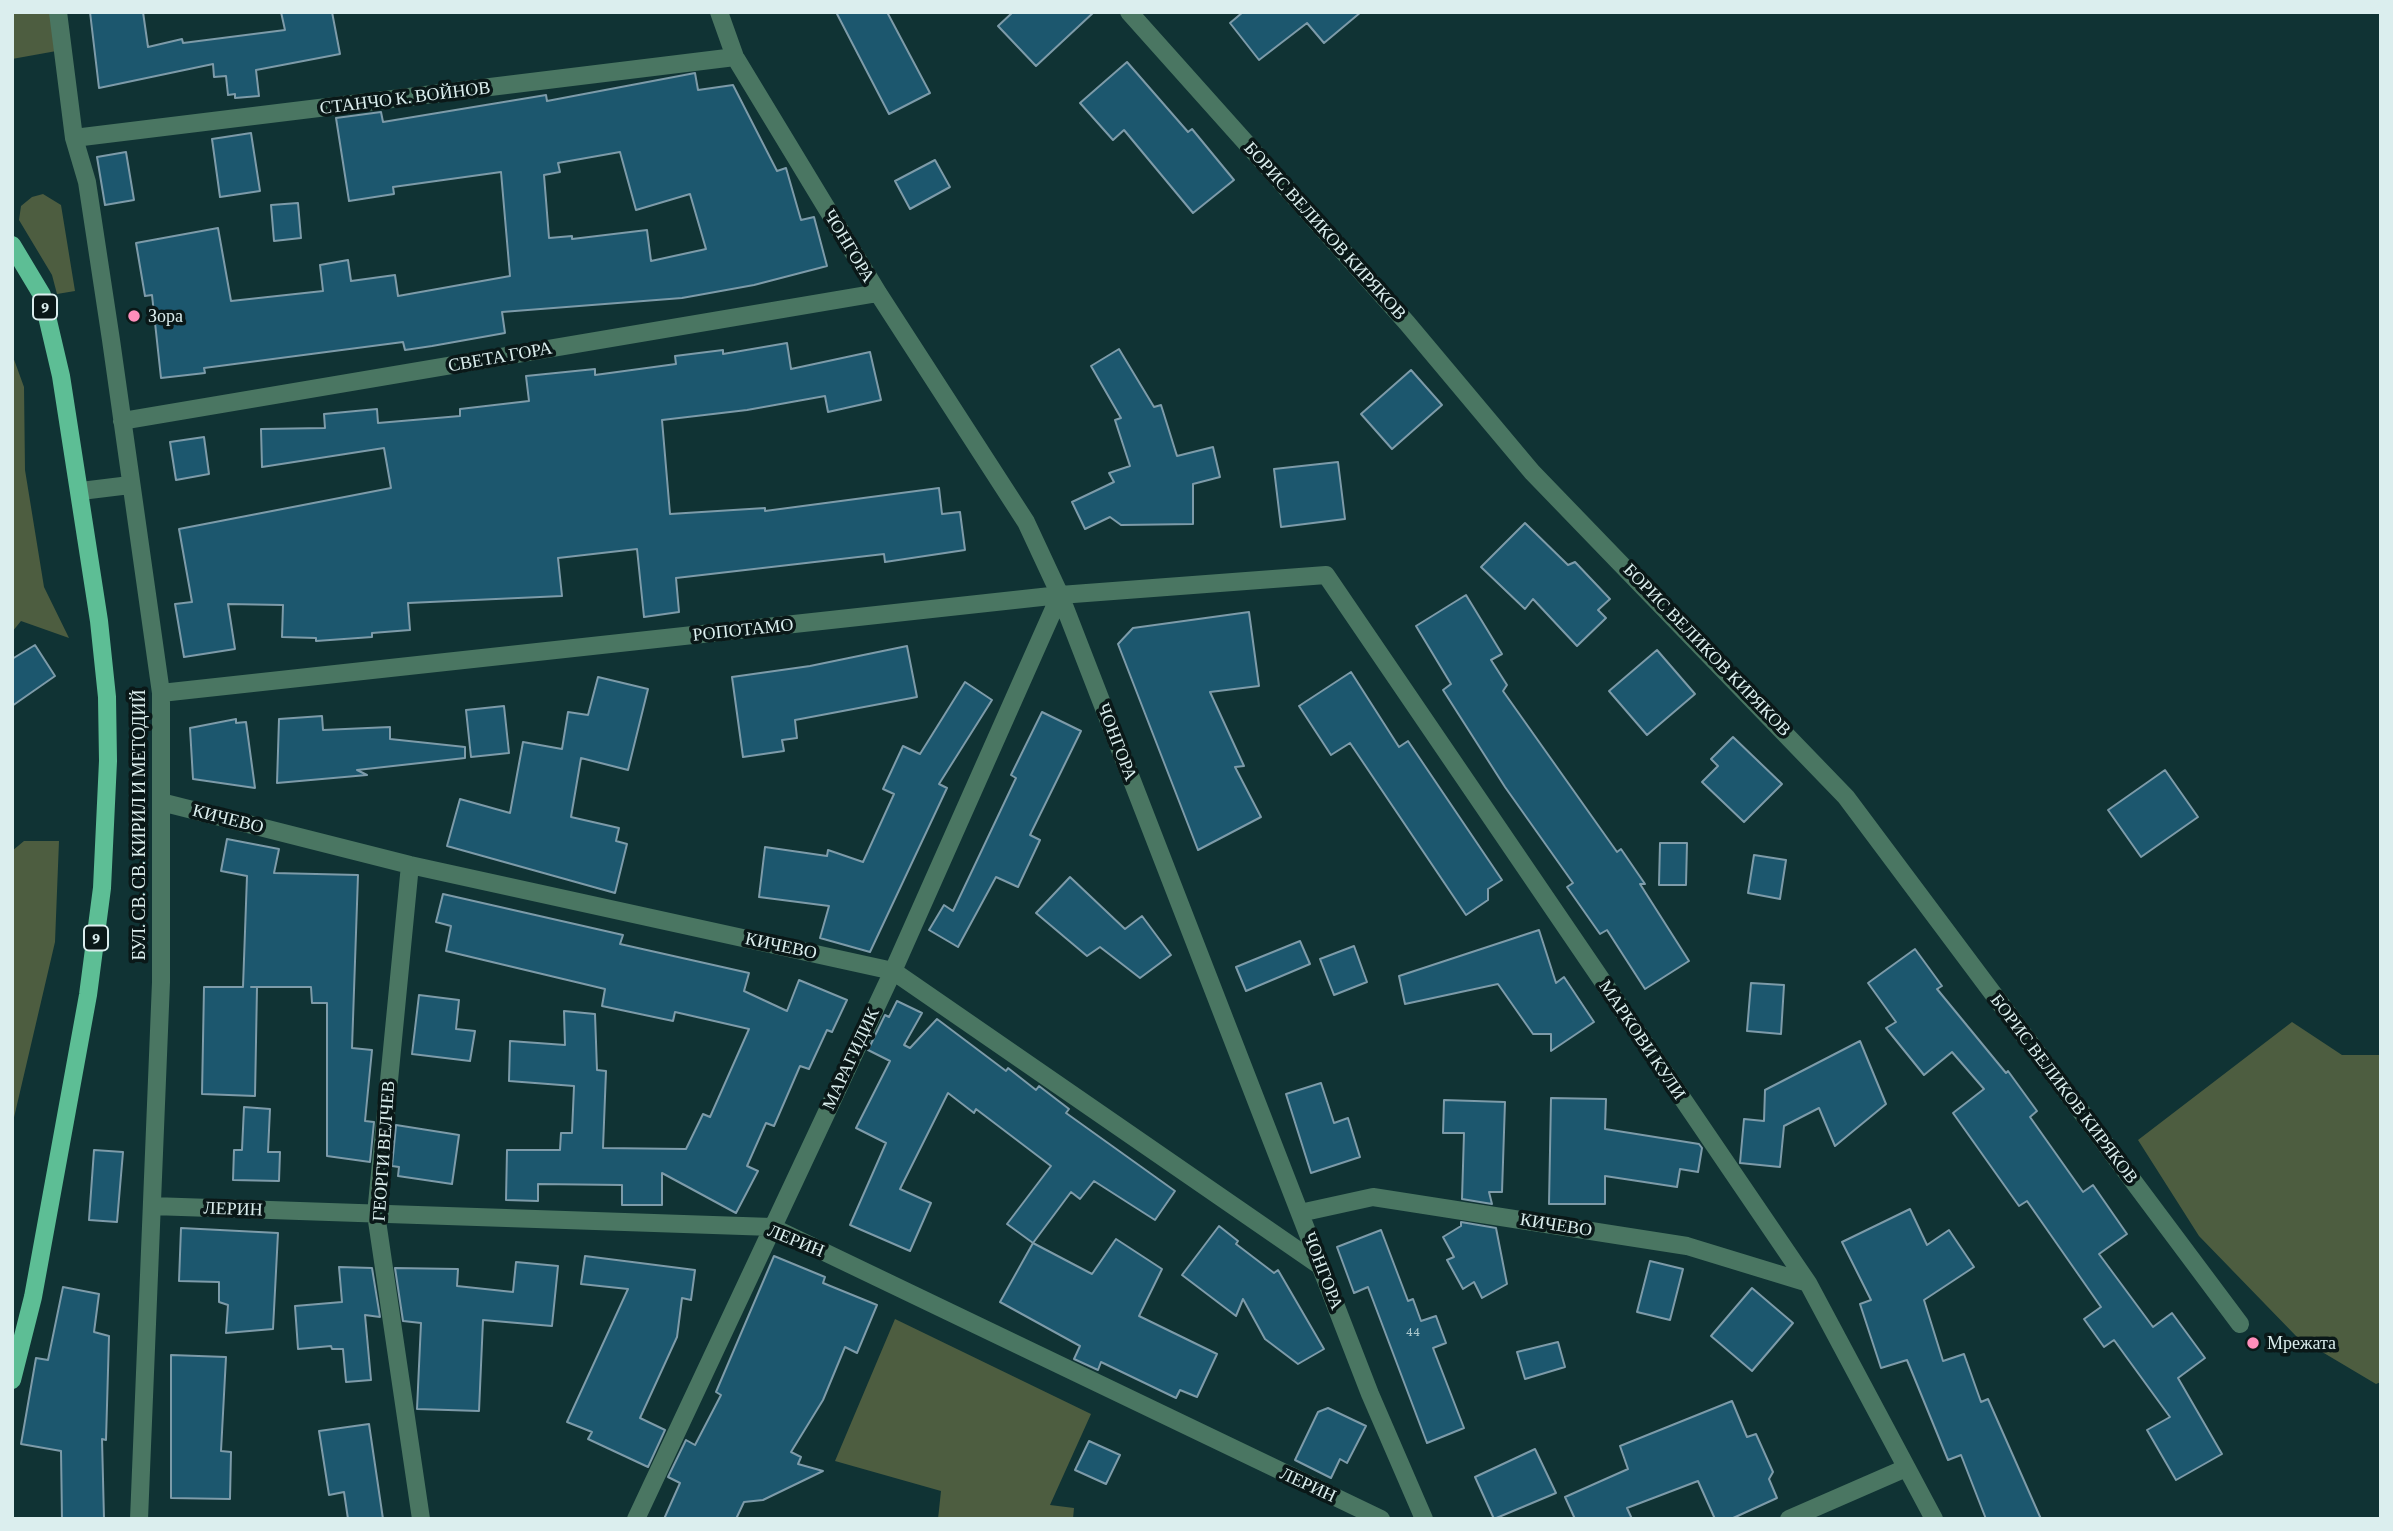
<!DOCTYPE html>
<html>
<head>
<meta charset="utf-8">
<style>
  body { margin:0 }
  #map { position:relative; width:2393px; height:1531px; overflow:hidden; background:#103334; font-family:"Crimson Pro",serif }
  canvas { display:block }
  .frame { position:absolute; inset:0; border:14px solid #dbeeee; pointer-events:none }
</style>
</head>
<body>
<div id="map">
<canvas width="2393" height="1531"></canvas>
<div class="frame"></div>
</div>
<script>
const c = document.querySelector('canvas').getContext('2d');
c.lineJoin = 'round';
function fillPath(path, color) {
  c.fillStyle = color;
  c.fill(path, 'evenodd');
}
function strokePath(path, color, width, dash) {
  c.strokeStyle = color;
  c.lineWidth = width;
  c.lineCap = dash ? 'butt' : 'round';
  c.setLineDash(dash || []);
  c.stroke(path);
}
function write(font, color, halo, rows, align = 'center') {
  c.font = font + ' "Crimson Pro",serif';
  c.lineWidth = 7;
  c.setLineDash([]);
  c.textBaseline = 'middle';
  c.strokeStyle = halo;
  c.fillStyle = color;
  for (const [text, x, y, turn = 0] of rows) {
    c.save();
    c.translate(x, y);
    c.rotate((+turn || 0) * Math.PI / 180);
    c.textAlign = isNaN(turn) ? turn : align;
    if (halo) c.strokeText(text, 0, 0);
    c.fillText(text, 0, 0);
    c.restore();
  }
}
fillPath(new Path2D(`
  M12 12H58L62 50 12 59Z
  M43 194 61 205 75 291 57 294 52 275 19 220 21 206 32 197Z
  M12 354 24 387 25 470 44 587 69 638 21 621 12 632Z
  M24 841H59L55 942 12 1126V851Z
  M2292 1022 2342 1055H2381V1382L2376 1384 2297 1337 2199 1236 2138 1140Z
  M895 1319 1091 1414 1050 1505 1074 1508 1073 1519H938L941 1491 835 1461Z`), '#4d5d40');
const building = new Path2D(`
  M90 12H143L148 47 182 39 183 43 285 30 281 12H332L340 54 256 70 259 96 235 98V94L228 95 226 76 214 77 213 64 99 88Z
  M836 12H887L930 93 889 114Z
  M1013 12H1094L1036 66 998 26Z
  M1243 12H1361L1324 43 1307 23 1259 60 1230 23Z
  M1127 62 1188 132 1192 129 1234 180 1193 213 1124 130 1113 140 1080 103Z
  M695 73 698 90 733 85 777 171 786 168 801 220 814 217 827 266 754 285 682 298 502 312 505 333 432 346 405 350 403 342 204 368 205 373 161 378 152 295 145 296 136 243 218 228 231 301 323 291 320 265 348 260 351 281 395 275 398 296 510 276 501 172 393 187 394 194 349 201 336 118 381 112 383 122 546 95 547 101ZM620 152 636 210 690 194 706 249 651 261 647 230 572 239V236L549 238 544 175 560 172 558 163Z
  M251 133 260 191 220 197 212 139Z
  M126 152 134 200 105 205 97 157Z
  M935 160 950 187 910 209 895 181Z
  M298 203 301 238 274 241 271 205Z
  M787 343 791 369 870 352 881 400 828 412 825 396 747 410 662 420 670 514 765 508V511L939 488 942 514 960 512 965 550 885 562 884 554 676 578 679 612 644 617 637 549 558 558 562 596 408 603 410 630 372 633V637L316 641V638L282 637 283 605 228 604 235 649 184 657 175 604 192 602 179 529 391 488 384 448 262 467 261 429 325 428 324 414 377 409 378 423 460 416V409L529 401 526 376 595 369V375L676 364 675 356 723 350V354Z
  M1119 349 1154 407 1161 405 1177 456 1213 447 1220 477 1193 484V524L1121 525 1110 517 1085 529 1072 502 1114 482 1109 473 1130 466 1115 420 1121 418 1091 366Z
  M1411 370 1442 405 1392 449 1361 414Z
  M204 437 209 474 176 480 170 442Z
  M1338 462 1345 519 1281 527 1274 469Z
  M1525 523 1568 565 1575 562 1610 599 1598 610 1606 618 1577 646 1533 599 1525 609 1481 567Z
  M1466 595 1502 654 1491 660 1507 685 1503 691 1617 852 1621 849 1645 884H1640L1689 961 1645 989 1607 930 1600 934 1567 887 1573 883 1505 787 1443 690 1451 684 1416 626Z
  M1249 612 1259 686 1210 692 1244 766 1235 767 1261 817 1198 850 1118 644 1133 628Z
  M35 645 55 676 12 706V659Z
  M907 646 917 697 795 720 797 738 782 740 784 751 743 757 732 677 810 666Z
  M1657 650 1695 694 1647 735 1609 691Z
  M1351 672 1399 747 1408 741 1502 880 1488 889V900L1466 915 1350 743 1331 755 1299 706Z
  M598 677 648 689 628 770 581 758 571 817 619 828 616 841 627 844 615 893 447 846 460 799 510 813 523 742 562 749 568 712 588 715Z
  M965 682 992 700 939 784 947 788 870 952 820 938 829 906 759 897 765 847 827 856 828 850 863 862 894 794 883 789 903 746 920 754Z
  M504 706 509 753 471 757 466 710Z
  M1042 712 1081 731 1030 835 1040 840 1018 887 996 877 958 947 929 930 944 905 953 911 1016 778 1011 775Z
  M322 716 323 730 390 727V739L465 747V758L357 770 367 775 277 783 279 719Z
  M236 719V723L246 722 255 788 193 779 190 728Z
  M1733 737 1782 784 1744 822 1702 782 1718 766 1711 759Z
  M2165 770 2198 817 2141 857 2108 810Z
  M227 839 279 849 274 873 358 875 352 1048 372 1050 365 1121 374 1122 370 1162 327 1156V1003H312L311 987H251H257L255 1096 202 1094 204 987H243L247 876 221 871Z
  M1660 843H1687L1686 885H1659Z
  M1754 855 1786 860 1780 899 1748 893Z
  M1070 877 1125 929 1142 916 1171 955 1140 978 1100 947 1087 956 1036 913Z
  M443 894 623 935 620 944 749 973 744 991 787 1011 799 980 847 1000 832 1032 827 1030 809 1069 800 1066 774 1126 766 1123 747 1166 758 1171 736 1213 662 1173V1205H622V1185L538 1184V1201L506 1200 507 1150H560L561 1133H572L574 1086 509 1081 510 1041 565 1045 564 1011 595 1014 597 1070 606 1071 603 1148 686 1149 703 1114 710 1117 749 1029 675 1012 673 1021 602 1006 605 989 446 951 451 926 436 922Z
  M1539 930 1556 983 1564 977 1594 1022 1551 1051V1034H1533L1498 984 1405 1004 1399 976Z
  M1300 941 1310 964 1246 991 1236 967Z
  M1354 946 1367 982 1334 995 1320 959Z
  M1915 949 1942 986 1937 989 2006 1073 2008 1071 2037 1111 2030 1117 2083 1192 2093 1185 2127 1234 2099 1254 2153 1327 2172 1313 2205 1358 2178 1378 2222 1454 2176 1480 2147 1430 2170 1417 2114 1340 2104 1347 2084 1319 2101 1307 2027 1201 2019 1206 1953 1113 1984 1089 1952 1052 1924 1075 1886 1028 1896 1022 1868 983Z
  M1751 983 1784 985 1781 1034 1747 1031Z
  M419 995 459 1000 456 1029 475 1031 470 1061 412 1054Z
  M897 1001 922 1013 904 1045 910 1048 937 1019 1006 1071 1008 1068 1036 1090 1039 1086 1069 1109 1066 1113 1175 1191 1155 1220 1094 1181 1080 1199 1071 1192 1033 1243 1007 1224 1051 1166 976 1109 974 1113 948 1093 900 1189 931 1203 910 1251 850 1225 886 1143 856 1128 890 1061 868 1050 885 1015 889 1017Z
  M1860 1041 1886 1104 1835 1146 1819 1108 1784 1126 1780 1167 1740 1163 1744 1119 1764 1121 1765 1090Z
  M1321 1083 1334 1123 1348 1118 1360 1157 1311 1173 1286 1094Z
  M1551 1098 1606 1099 1605 1129 1699 1144 1702 1148 1698 1172 1680 1169 1677 1187 1605 1176V1204H1549Z
  M1444 1100 1505 1102 1502 1192H1489L1492 1204 1462 1199 1464 1133H1443Z
  M244 1107 270 1109 268 1152H280L279 1181 233 1180 234 1150H242Z
  M396 1125 459 1135 452 1184 398 1176 399 1167 392 1166Z
  M94 1150 123 1152 117 1222 89 1220Z
  M1910 1209 1927 1245 1949 1230 1974 1267 1924 1300 1943 1361 1964 1354 1981 1402 1988 1399 2041 1519H1986L1961 1455 1948 1460 1907 1360 1881 1368 1860 1304 1871 1300 1842 1242Z
  M1461 1222 1496 1228 1507 1284 1482 1298 1474 1282 1463 1289 1447 1260 1454 1257 1443 1237 1461 1226Z
  M1219 1226 1238 1241 1236 1244 1274 1273 1278 1270 1324 1349 1298 1364 1265 1339 1243 1299 1236 1316 1182 1275Z
  M181 1228 278 1233 273 1329 226 1333 228 1305 219 1302V1282L179 1281Z
  M1381 1230 1408 1301 1413 1299 1421 1321 1436 1316 1446 1343 1433 1348 1464 1428 1427 1443 1368 1287 1354 1293 1337 1247Z
  M1116 1239 1162 1269 1139 1316 1217 1354 1197 1397 1180 1390 1176 1398 1101 1362 1098 1370 1074 1359 1080 1346 1000 1302 1033 1243 1092 1274Z
  M585 1256 695 1270 691 1300 682 1298 677 1337 640 1418 665 1430 648 1467 588 1439 592 1432 567 1422 628 1289 581 1284Z
  M774 1256 825 1277 823 1283 877 1305 857 1353 845 1347 823 1400 791 1452 801 1457 798 1464 823 1471 763 1500 744 1502 736 1519H664L680 1483 668 1477 686 1440 695 1445 721 1395 716 1392Z
  M1650 1261 1683 1269 1670 1320 1637 1312Z
  M516 1262 558 1266 552 1326 483 1320 479 1411 417 1409 421 1323 403 1321 395 1268 458 1269 457 1286 513 1292Z
  M339 1267 372 1268 380 1317 365 1315 371 1380 346 1382 343 1349H332L331 1346 298 1349 295 1306 342 1302Z
  M63 1287 99 1294 94 1332 109 1336 106 1440 102 1439 104 1519H62L61 1451 21 1444 36 1358 48 1360Z
  M1752 1288 1793 1323 1752 1371 1711 1336Z
  M1558 1342 1565 1367 1525 1379 1517 1352Z
  M171 1355 226 1357 221 1451 231 1452 230 1499 171 1498Z
  M1732 1401 1747 1437 1756 1434 1773 1472 1769 1479 1777 1498 1731 1519H1715L1698 1481 1627 1508 1632 1519H1575L1565 1497 1628 1469 1620 1446Z
  M1328 1408 1366 1426 1347 1463 1340 1459 1331 1478 1295 1460 1318 1412Z
  M369 1424 383 1519H348L344 1492 329 1495 319 1431Z
  M1089 1441 1120 1455 1106 1484 1075 1470Z
  M1535 1449 1556 1493 1494 1519 1475 1477Z`);
fillPath(building, '#1c576e');
strokePath(building, '#7d9ba9', 2);
strokePath(new Path2D(`
  M58 12 74 138 87 182 111 340 161 693V982L139 1519
  M719 12 735 57 878 293 1026 522 1060 595 1370 1394 1424 1519
  M1129 12 1407 323 1532 472 1846 797 2240 1324
  M74 138 735 57
  M122 421 878 293
  M81 491 130 485
  M161 693 1060 595 1326 575 1808 1283 1934 1519
  M161 802 410 865 893 971 1322 1267
  M410 865 376 1214 421 1519
  M152 1206 772 1227 1381 1519
  M1300 1213 1373 1197 1687 1246 1808 1283
  M636 1519 893 971 1060 595
  M1789 1519 1906 1468`), '#4a7662', 18);
strokePath(new Path2D(`
  M12 245 42 295 61 376 99 621 107 697 108 761 102 888 88 995 33 1297 12 1380`), '#5dbe95', 18);
for (const [x, y, r, color] of [
  [134,316,7,"#fe8ebb"],
  [2253,1343,7,"#fe8ebb"]
]) {
  const dot = new Path2D();
  dot.arc(x, y, r, 0, 2 * Math.PI);
  c.fillStyle = color;
  c.fill(dot);
  strokePath(dot, '#0a1818', 2.5);
}
write('14px', '#abc8ce', null, [
  ["44",1413,1332]
]);
for (const [x, y, w] of [
  [45,307,24],
  [96,938,24]
]) {
  const box = new Path2D();
  box.roundRect(x - w / 2, y - 12.5, w, 25, 5);
  c.fillStyle = '#0a1818';
  c.fill(box);
  strokePath(box, '#dbeeee', 2);
}
write('bold 16px', '#dbeeee', null, [
  ["9",45,307],
  ["9",96,938]
]);
write('18px', '#dbeeee', '#0a1818', [
  ["СТАНЧО К. ВОЙНОВ",405,98,-7],
  ["БОРИС ВЕЛИКОВ КИРЯКОВ",1325,231,48],
  ["ЧОНГОРА",849,246,59],
  ["СВЕТА ГОРА",500,357,-10],
  ["РОПОТАМО",743,630,-6],
  ["БОРИС ВЕЛИКОВ КИРЯКОВ",1707,650,46],
  ["ЧОНГОРА",1117,742,69],
  ["КИЧЕВО",228,819,14],
  ["БУЛ. СВ. СВ. КИРИЛ И МЕТОДИЙ",139,825,-90],
  ["КИЧЕВО",781,946,12],
  ["МАРКОВИ КУЛИ",1642,1040,56],
  ["МАРАГИДИК",851,1059,-65],
  ["БОРИС ВЕЛИКОВ КИРЯКОВ",2064,1089,53],
  ["ГЕОРГИ ВЕЛЧЕВ",384,1151,-86],
  ["ЛЕРИН",233,1209,2],
  ["КИЧЕВО",1556,1225,9],
  ["ЛЕРИН",796,1241,22],
  ["ЧОНГОРА",1323,1271,69],
  ["ЛЕРИН",1308,1485,25]
]);
write('18px', '#dbeeee', '#0a1818', [
  ["Зора",148,316],
  ["Мрежата",2267,1343]
], 'left');
</script>
</body>
</html>
